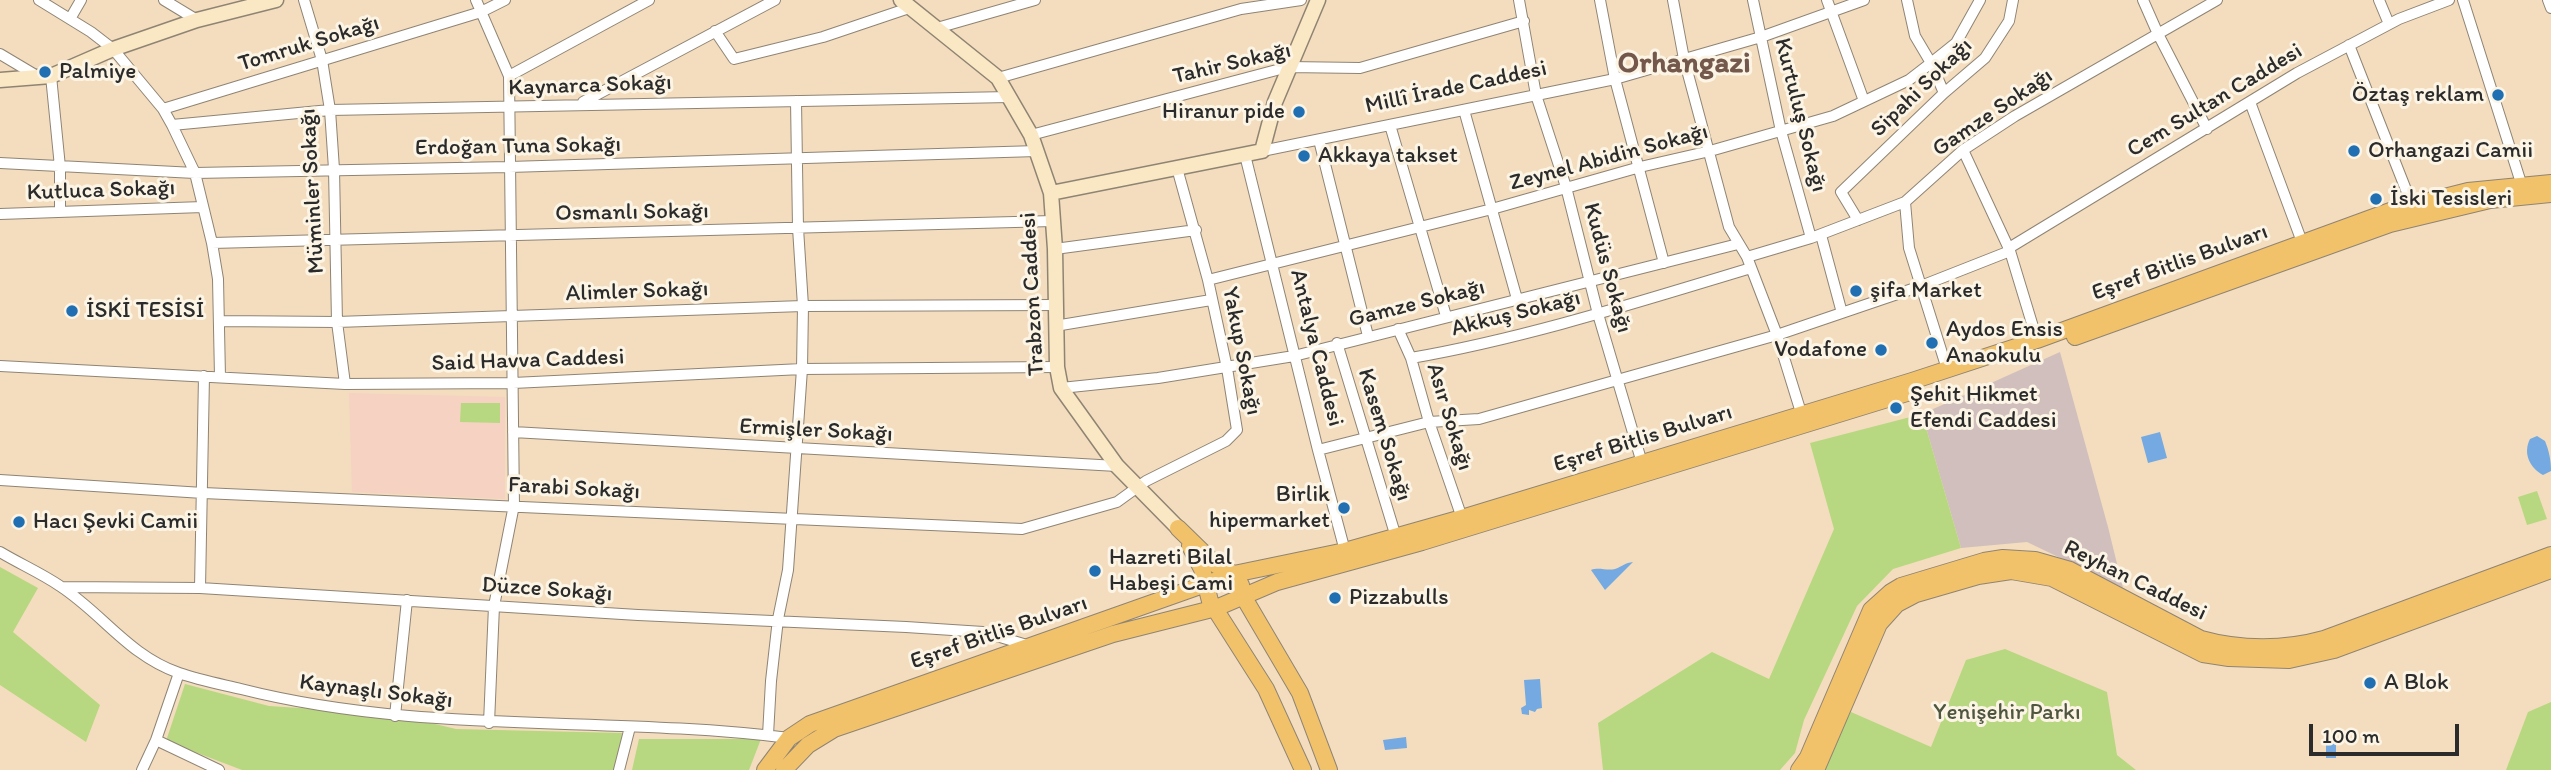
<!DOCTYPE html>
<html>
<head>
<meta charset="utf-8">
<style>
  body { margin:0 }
  #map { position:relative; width:2551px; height:770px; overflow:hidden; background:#f3ddbe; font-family:Itim,sans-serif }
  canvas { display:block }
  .scale { position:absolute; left:2309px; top:724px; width:150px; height:32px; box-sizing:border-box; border:4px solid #2b2b2b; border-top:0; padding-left:9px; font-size:21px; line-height:24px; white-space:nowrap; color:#2b2b2b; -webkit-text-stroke:5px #fcf5e5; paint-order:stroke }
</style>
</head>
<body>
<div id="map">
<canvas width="2551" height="770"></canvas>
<div class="scale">100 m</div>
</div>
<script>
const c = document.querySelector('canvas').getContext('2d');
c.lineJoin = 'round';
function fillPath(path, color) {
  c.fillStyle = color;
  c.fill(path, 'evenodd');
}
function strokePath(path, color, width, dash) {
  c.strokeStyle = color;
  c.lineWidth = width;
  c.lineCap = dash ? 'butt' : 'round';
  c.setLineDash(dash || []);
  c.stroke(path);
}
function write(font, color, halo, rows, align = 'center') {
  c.font = font + ' Itim,sans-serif';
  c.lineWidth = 6;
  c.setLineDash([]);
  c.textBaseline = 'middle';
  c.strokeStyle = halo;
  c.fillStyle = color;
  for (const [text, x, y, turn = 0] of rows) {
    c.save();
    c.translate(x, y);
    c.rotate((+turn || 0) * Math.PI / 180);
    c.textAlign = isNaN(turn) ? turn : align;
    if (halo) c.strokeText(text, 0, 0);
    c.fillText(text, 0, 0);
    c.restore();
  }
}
fillPath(new Path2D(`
  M349 393 505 397V499L352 492Z`), '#f5d2c2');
fillPath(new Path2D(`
  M2060 352 2108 527 2123 588 2027 542 1961 548 1922 414Z`), '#d1bfbd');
fillPath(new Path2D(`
  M461 403H500V423L460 422Z
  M1922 414 1961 548 1893 569 1857 606 1804 720 1795 753 1780 770H1603L1598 723 1712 652 1769 679 1834 529 1810 443Z
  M2537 491 2547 519 2527 525 2518 497Z
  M0 567 38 588 13 632 100 705 86 742 0 685Z
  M2005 649 2107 692 2117 755 2136 770H1816L1851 712 1931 747 1966 660Z
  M185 684 269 706 393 714 456 729 622 733 618 770H242L166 741Z
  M2551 702V770H2506L2528 712Z
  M639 739H761L749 770H632Z`), '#b7d880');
fillPath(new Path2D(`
  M2160 432 2167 458 2148 463 2141 437Z
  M2537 436 2545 441C2549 451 2551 460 2551 471L2543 475C2529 467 2523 453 2530 439Z
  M1633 562 1605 590 1591 570C1599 567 1607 571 1615 569 1623 566 1625 563 1633 562Z
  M1540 679 1542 708 1537 709 1535 712 1529 710V715L1522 714 1521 708 1526 705 1524 680Z
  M1406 737 1407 748 1385 750 1383 740Z
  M2336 737V758H2326V737Z`), '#74a9e1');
const street = new Path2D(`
  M39 0 91 32 113 49 163 109 172 125 195 173 212 243 218 279 220 377
  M164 0 197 20
  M304 0 322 60 330 110 334 169 337 322 345 384
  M476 0 509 76 514 505 494 606 489 723
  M1519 0 1536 95 1566 187 1598 314 1642 463
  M1600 0 1615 79 1664 263
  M1673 0 1684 59 1729 227 1747 257 1777 335 1803 419
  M1753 0 1781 131 1811 238
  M1827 0 1864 101
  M1907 0 1915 36 1931 63 1944 93
  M2143 0 2158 34 2207 129
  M2379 0 2389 24
  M2463 0 2522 186
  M2548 0 2551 8
  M70 19 81 0
  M937 28 1035 0
  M715 31 734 59 823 37 912 7
  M2349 45 2412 205
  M0 54 37 76
  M51 76 60 167V212
  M509 76 649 0
  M998 78 1241 9 1301 0
  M583 102 775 0
  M2250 102 2302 242
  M163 109 481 12 505 0
  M1464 110 1517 299
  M172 125 330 110 1010 97
  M1390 125 1446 316
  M1031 135 1288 67 1360 68 1524 21
  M1319 140 1368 336
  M1963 150 2010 251 2037 340
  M1262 151 1615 79 1761 37 1864 0
  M1245 155 1318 450 1345 551
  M0 163 195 173 509 167 1037 151
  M1905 202 1909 248 1947 369
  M0 214 203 207
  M1858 220 1841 192 1944 93 1985 58 2009 21 2013 0
  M1821 235 1842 313
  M212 243 1053 221
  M2009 248 2297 73 2399 19 2449 0
  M1055 249 1196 230
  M1747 257 1811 238 1905 202 1963 150 2015 116 2217 0
  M1208 280 1492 209 1640 167 1710 151 1833 116 1909 80 1931 63 1956 43 1980 0
  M220 321 337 322 803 306 1056 305
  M1055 326 1211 300
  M1398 329 1411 358 1429 422 1462 518
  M1337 343 1396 537
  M1411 358C1526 338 1638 302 1751 268
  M0 366 345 384 513 383 802 369 1057 367
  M1061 388 1158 378 1294 356 1738 244
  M513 432 1117 466
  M1318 450 1429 422 1479 419 1777 335 1921 286 2010 251
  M0 480 203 493 1022 529 1117 502 1146 481 1226 441 1237 430 1227 368 1208 280 1177 168
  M0 552C20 564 41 573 60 586 103 614 128 655 179 673 199 680 220 684 241 689 422 735 605 715 789 738
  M62 587 200 588 638 615 906 627 983 632 1027 645
  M200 588 204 376
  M395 716 407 600
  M768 735 771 681 778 619 788 570 802 369 803 306 798 228 796 101
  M156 740 219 770
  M142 770 156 740 179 673
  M619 770 630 727`);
const secondary = new Path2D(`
  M901 0 998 78 1031 135 1051 193 1055 249 1057 367 1061 388 1117 466 1178 528
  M0 80 51 76 113 49 197 20 276 0
  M1051 193 1262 151 1275 102 1318 0`);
const primary = new Path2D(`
  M2075 337 2390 224 2490 200 2551 194
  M1178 528 1216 565 1234 574 1241 585 1243 596 1300 693 1329 770
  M1190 546 1202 569 1210 601 1266 689 1303 770
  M765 770 789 738 810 724 1234 574 1345 551 1462 518 1912 381 2037 340 2393 210 2468 191 2551 183
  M784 770 808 745 834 729 1113 634 1216 608 1277 582 1422 542 1907 393
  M1799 770 1808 757 1871 610 1891 592 1901 586 1984 561 2003 558 2035 560 2070 570 2201 639C2240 650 2285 650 2324 639L2551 555
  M1816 770 1879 624 1897 604 1916 594 1978 576 2011 571 2052 578 2203 654 2229 658 2289 660 2334 650 2551 570`);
strokePath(street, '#8f8474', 12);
strokePath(secondary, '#8f8474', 17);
strokePath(primary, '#8f8474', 18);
strokePath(street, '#fff', 10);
strokePath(secondary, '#fae7c3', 14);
strokePath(primary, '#f2c26a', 16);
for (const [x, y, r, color] of [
  [45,72,7,"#1f6fb2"],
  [2498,95,7,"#1f6fb2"],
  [1299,112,7,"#1f6fb2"],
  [2354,151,7,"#1f6fb2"],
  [1304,156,7,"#1f6fb2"],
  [2376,199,7,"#1f6fb2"],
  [1856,291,7,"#1f6fb2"],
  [72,311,7,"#1f6fb2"],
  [1932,343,7,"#1f6fb2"],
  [1881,350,7,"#1f6fb2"],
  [1896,408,7,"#1f6fb2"],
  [1344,508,7,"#1f6fb2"],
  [19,522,7,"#1f6fb2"],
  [1095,571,7,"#1f6fb2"],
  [1335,598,7,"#1f6fb2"],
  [2370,683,7,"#1f6fb2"]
]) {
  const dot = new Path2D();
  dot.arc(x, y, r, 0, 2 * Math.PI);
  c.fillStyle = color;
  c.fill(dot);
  strokePath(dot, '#fcf5e5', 2.5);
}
write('23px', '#2b2b2b', '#fcf5e5', [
  ["Tomruk Sokağı",309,44,-17],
  ["Tahir Sokağı",1232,64,-13],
  ["Kaynarca Sokağı",590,86,-2],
  ["Millî İrade Caddesi",1456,88,-12],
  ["Sipahi Sokağı",1922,88,-44],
  ["Cem Sultan Caddesi",2215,101,-31],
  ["Gamze Sokağı",1993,113,-34],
  ["Kurtuluş Sokağı",1800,115,76],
  ["Erdoğan Tuna Sokağı",518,147,-1],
  ["Zeynel Abidin Sokağı",1609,158,-15],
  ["Kutluca Sokağı",101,191,-2],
  ["Müminler Sokağı",313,191,-93],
  ["Osmanlı Sokağı",632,213,-1],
  ["Eşref Bitlis Bulvarı",2180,263,-20],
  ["Kudüs Sokağı",1607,268,75],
  ["Alimler Sokağı",637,292,-2],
  ["Trabzon Caddesi",1033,294,-93],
  ["Gamze Sokağı",1417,304,-14],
  ["Akkuş Sokağı",1516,314,-14],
  ["Antalya Caddesi",1316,348,76],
  ["Yakup Sokağı",1241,351,79],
  ["Said Havva Caddesi",528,361,-2],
  ["Asır Sokağı",1449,417,73],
  ["Ermişler Sokağı",816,431,3],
  ["Kasem Sokağı",1384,435,73],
  ["Eşref Bitlis Bulvarı",1643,439,-17],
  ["Farabi Sokağı",574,489,3],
  ["Reyhan Caddesi",2135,581,26],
  ["Düzce Sokağı",547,590,4],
  ["Eşref Bitlis Bulvarı",999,633,-19],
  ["Kaynaşlı Sokağı",376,692,7]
]);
write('23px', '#2b2b2b', '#fcf5e5', [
  ["Palmiye",59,72],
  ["Öztaş reklam",2484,95,"right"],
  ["Hiranur pide",1285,112,"right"],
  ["Orhangazi Camii",2368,151],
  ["Akkaya takset",1318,156],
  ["İski Tesisleri",2390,199],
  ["şifa Market",1870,291],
  ["İSKİ TESİSİ",86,311],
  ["Aydos Ensis",1946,330],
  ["Anaokulu",1946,356],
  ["Vodafone",1867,350,"right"],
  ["Şehit Hikmet",1910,395],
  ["Efendi Caddesi",1910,421],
  ["Birlik",1330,495,"right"],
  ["hipermarket",1330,521,"right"],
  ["Hacı Şevki Camii",33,522],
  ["Hazreti Bilal",1109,558],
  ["Habeşi Cami",1109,584],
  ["Pizzabulls",1349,598],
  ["A Blok",2384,683]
], 'left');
write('23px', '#4e5640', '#fcf5e5', [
  ["Yenişehir Parkı",2007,713]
]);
write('bold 30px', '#73584b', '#fcf5e5', [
  ["Orhangazi",1684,64]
]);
</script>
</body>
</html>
